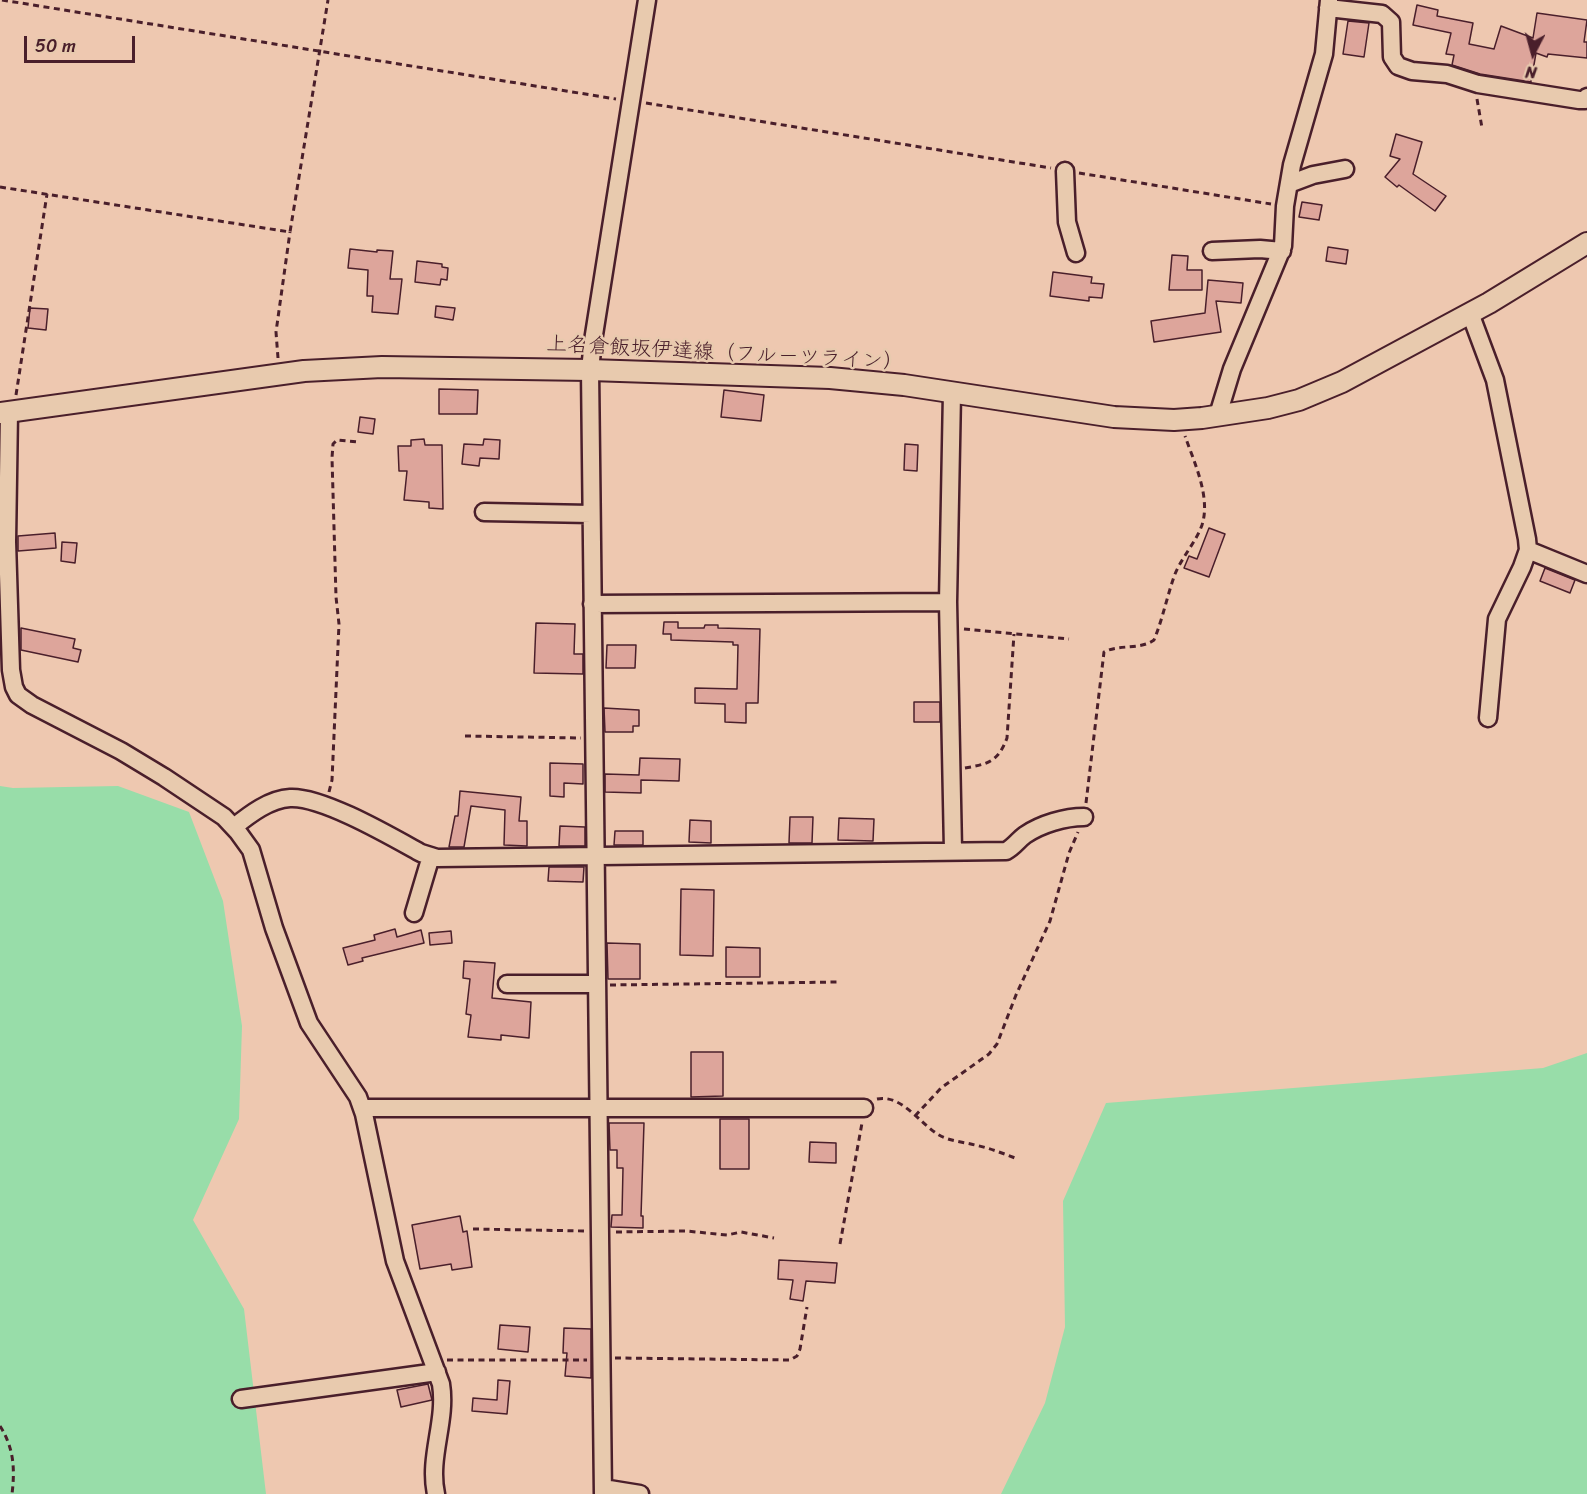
<!DOCTYPE html>
<html>
<head>
<meta charset="utf-8">
<style>
  body { margin:0 }
  #map { position:relative; width:1587px; height:1494px; overflow:hidden; background:#eec8b0; font-family:Sriracha,sans-serif }
  canvas { display:block }
  .north { position:absolute; left:1503px; top:24px; width:60px; height:60px; -webkit-text-stroke:4px #e8caae; paint-order:stroke; rotate:186deg; font-size:16px; font-weight:700; line-height:24px; text-align:center; color:#4a1f2b }
  .north::after { content:''; display:block; margin:auto; width:21px; height:27px; background:#4a1f2b; clip-path:polygon(50% 0,100% 100%,50% 72%,0 100%) }
  .scale { position:absolute; left:24px; top:36px; width:111px; height:27px; box-sizing:border-box; border:3px solid #4a1f2b; border-top:0; padding-left:8px; font-size:18px; line-height:21px; white-space:nowrap; color:#4a1f2b; -webkit-text-stroke:4px #e8caae; paint-order:stroke }
</style>
</head>
<body>
<div id="map">
<canvas width="1587" height="1494"></canvas>
<div class="north">N</div>
<div class="scale">50 m</div>
</div>
<script>
const c = document.querySelector('canvas').getContext('2d');
c.lineJoin = 'round';
function fillPath(path, color) {
  c.fillStyle = color;
  c.fill(path, 'evenodd');
}
function strokePath(path, color, width, dash) {
  c.strokeStyle = color;
  c.lineWidth = width;
  c.lineCap = dash ? 'butt' : 'round';
  c.setLineDash(dash || []);
  c.stroke(path);
}
function write(font, color, halo, rows, align = 'center') {
  c.font = font + ' Sriracha,"Klee One",sans-serif';
  c.lineWidth = 5;
  c.setLineDash([]);
  c.textBaseline = 'middle';
  c.strokeStyle = halo;
  c.fillStyle = color;
  for (const [text, x, y, turn = 0] of rows) {
    c.save();
    c.translate(x, y);
    c.rotate((+turn || 0) * Math.PI / 180);
    c.textAlign = isNaN(turn) ? turn : align;
    if (halo) c.strokeText(text, 0, 0);
    c.fillText(text, 0, 0);
    c.restore();
  }
}
fillPath(new Path2D(`
  M0 786 13 788 118 786 189 812 223 901 242 1026 239 1119 193 1220 244 1309 266 1494H0Z
  M1587 1053V1494H1001L1045 1403 1065 1327 1063 1201 1106 1103 1543 1068Z`), '#98dda9');
const building = new Path2D(`
  M1417 5 1438 10 1437 16 1473 23 1469 44 1494 49 1501 26 1533 38 1537 13 1587 20 1584 42H1587V58L1548 54 1547 57 1536 53 1531 82 1480 74 1452 65 1454 55 1446 54 1451 33 1413 25Z
  M1348 21 1369 23 1364 57 1343 54Z
  M1396 134 1422 142 1413 174 1446 196 1435 211 1399 185 1397 187 1385 177 1400 159 1390 156Z
  M1302 202 1322 205 1319 220 1299 217Z
  M1328 247 1348 250 1346 264 1326 261Z
  M350 249 377 252V250L393 251 390 279H402L398 314 372 312 373 296H367L368 270 348 268Z
  M1172 255 1188 256 1187 270H1202V290H1169Z
  M417 261 442 264V267L448 268 447 280 441 279 440 285 415 282Z
  M1053 272 1092 277 1091 283 1104 284 1102 298 1089 297V301L1050 296Z
  M1208 280 1243 283 1241 303 1216 301 1221 332 1154 342 1151 321 1205 313Z
  M436 306 455 308 453 320 435 317Z
  M30 308 48 309 46 330 28 328Z
  M439 389 478 390 477 414H439Z
  M724 390 764 395 761 421 721 417Z
  M360 417 375 419 373 434 358 432Z
  M424 439 425 445H442L443 509 429 508V502L404 500 407 471H399L398 446H411V440Z
  M484 439 500 440 499 459 480 458 479 466 462 464 464 444 483 445Z
  M905 444 918 445 917 471 904 470Z
  M1209 528 1225 534 1209 577 1184 568 1189 556 1197 559Z
  M55 533 56 548 18 551V536Z
  M62 542 77 543 75 563 61 561Z
  M1545 568 1575 580 1570 593 1540 581Z
  M664 622H678V628H704L705 625H718V628L760 629 758 703H746V723L725 722V704L695 703V688L737 689 738 645H733V642L671 640V634H663Z
  M536 623 575 624 574 654H583V674L534 673Z
  M21 628 75 639 73 648 81 650 78 662 21 650Z
  M607 645H636L635 668H606Z
  M914 702H940V722H914Z
  M604 708 639 710V726H633V732H605Z
  M640 758 680 759 679 781 641 780V793L605 792V774L639 775Z
  M550 763 583 764V784L564 783V797L550 796Z
  M460 791 521 797 519 821H527V846L504 845 505 810 471 806 464 847H449L455 816H458Z
  M790 817H813L812 843H789Z
  M839 818 874 819 873 841 838 840Z
  M690 820 711 821V843L689 842Z
  M560 826 585 827V846H559Z
  M615 831H643V845H614Z
  M549 867H584L583 882 548 881Z
  M681 889 714 890 713 956 680 955Z
  M395 929 397 937 421 930 424 943 362 958 363 961 348 965 343 948 375 940 374 935Z
  M451 931 452 943 430 945 429 933Z
  M607 943 640 944V979H608Z
  M726 947 760 948V977H726Z
  M464 961 495 963 492 998 531 1002 529 1038 501 1035V1040L468 1037 471 1015 466 1014 470 979 463 978Z
  M691 1052H723V1096L691 1097Z
  M720 1119H749V1169H720Z
  M609 1123H644L641 1216H643V1228L611 1227 612 1215H622L623 1168H617V1150H610Z
  M810 1142 836 1143V1163L809 1162Z
  M460 1216 463 1232 467 1231 472 1267 452 1270 451 1264 420 1269 412 1225Z
  M779 1260 837 1263 835 1283 806 1281 803 1301 790 1299 793 1280 778 1279Z
  M500 1325 530 1327 528 1352 498 1349Z
  M564 1328 591 1329V1378L565 1376 567 1353H563Z
  M498 1380 510 1381 507 1414 472 1411 473 1398 497 1400Z
  M428 1384 432 1400 401 1407 397 1390Z`);
fillPath(building, '#dda59b');
strokePath(building, '#4a1f2b', 1.5);
const minor = new Path2D(`
  M1328 8 1382 14 1391 22 1392 57 1398 66 1412 71 1447 74 1478 84 1579 100H1585L1587 97
  M1065 171 1067 222 1076 253
  M1289 184 1313 175 1345 169
  M1212 251 1260 249 1282 251
  M1470 313 1495 380 1527 539 1528 550 1587 574
  M952 393 948 602 953 850
  M9 412 7 542 11 670 14 687 18 695 32 705 121 751 164 777 224 817 238 832 251 850 274 928 309 1023 358 1097 364 1114 395 1261 441 1384C447 1421 428 1457 436 1494
  M1218 415 1232 369 1283 246 1285 206 1292 165 1324 54 1329 0
  M484 512 591 514
  M592 604 948 602
  M1488 718 1497 619 1522 567 1528 550
  M234 827C250 814 270 799 290 798 322 796 392 837 421 853L437 858 1006 851C1014 847 1018 840 1025 835 1041 824 1065 817 1084 817
  M414 913 431 856
  M507 984H596
  M362 1108H864
  M241 1399 437 1372
  M603 1488 640 1494
  M603 1494 590 370 593 341 647 0`);
const major = new Path2D(`
  M0 413 304 371 382 367 590 370 830 378 904 385 1114 417 1174 420 1202 418 1268 408 1299 400 1342 382 1489 303 1587 243`);
strokePath(minor, '#4a1f2b', 21);
strokePath(major, '#4a1f2b', 24);
strokePath(new Path2D(`
  M2 0 616 99
  M1477 99 1482 128
  M646 103 1051 168
  M1079 173 1271 204
  M0 187 290 232 328 0
  M278 358 276 332 290 232
  M16 395 47 194
  M964 629 1069 639
  M465 736 581 738
  M965 768C988 764 998 762 1007 738L1014 634
  M329 792 332 780 339 624 336 597 332 458 333 444 337 440 358 442
  M1086 803 1104 652C1120 644 1140 650 1154 640 1163 618 1167 596 1175 574 1182 557 1196 542 1202 525 1211 497 1194 462 1185 436
  M610 985 839 982
  M877 1099C902 1094 920 1124 939 1135 949 1141 963 1142 975 1145 989 1148 1002 1153 1015 1158
  M915 1116 941 1088 989 1054 997 1044 1016 995 1050 921 1069 853 1078 832
  M473 1229 585 1231
  M616 1232 686 1231 727 1235 741 1232 774 1238
  M840 1244 862 1123
  M615 1358 790 1360 797 1356 800 1349 807 1307
  M447 1360H587
  M0 1426C14 1448 15 1469 12 1494`), '#4a1f2b', 3, [6, 4.5]);
strokePath(minor, '#e8caae', 16);
strokePath(major, '#e8caae', 20);
write('21px', '#4a1f2b', '#e8caae', [
  ["上名倉飯坂伊達線（フルーツライン）",725,354,3]
]);
</script>
</body>
</html>
